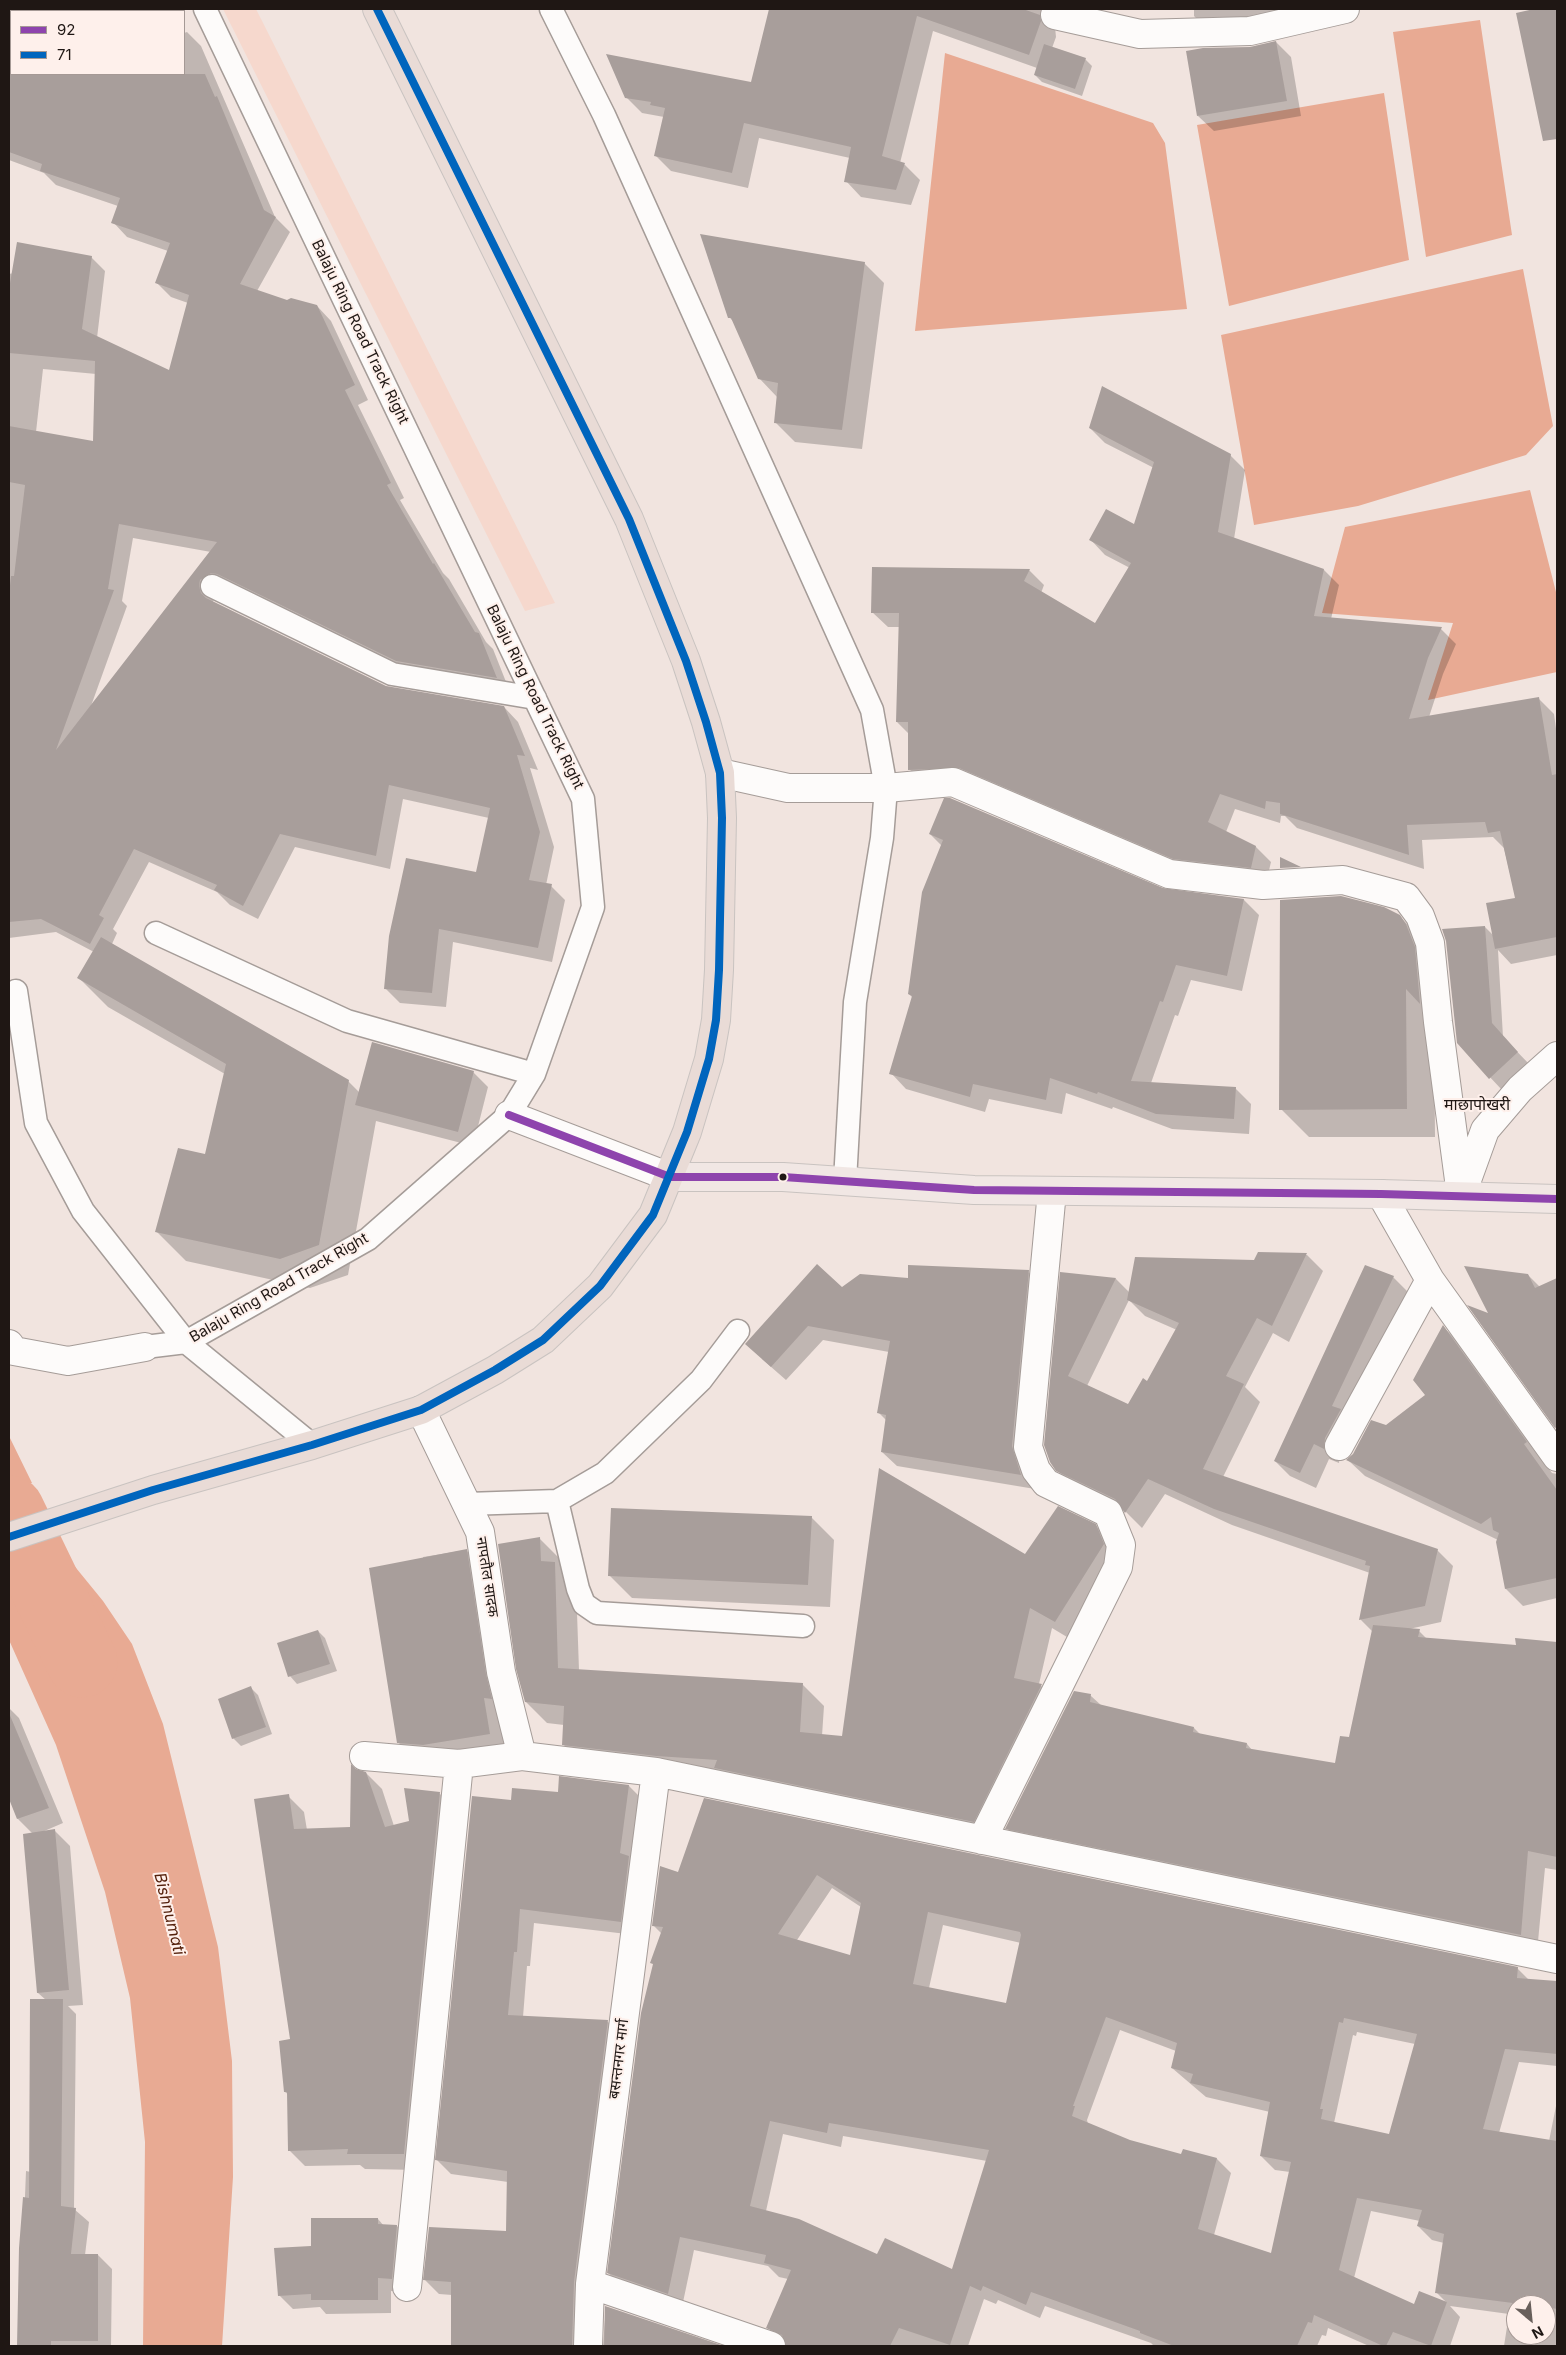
<!DOCTYPE html>
<html>
<head>
<meta charset="utf-8">
<style>
  body { margin:0 }
  #map { position:relative; width:1566px; height:2355px; overflow:hidden; background:#f1e4df; font-family:Inter,sans-serif }
  canvas { display:block }
  .frame { position:absolute; inset:0; border:10px solid #1f1714; pointer-events:none }
  .legend { position:absolute; left:10px; top:10px; width:175px; height:65px; box-sizing:border-box; background:#fef0eb; border:1px solid #a59995; margin:0; padding:6px 9px; list-style:none; font-size:15px; color:#1f1714 }
  .legend li { display:flex; align-items:center; gap:10px; height:25px }
  .legend b { width:25px; border:1px solid #a59995 }
  .north { position:absolute; left:1506px; top:2295px; width:50px; height:50px; box-sizing:border-box; background:#fef0eb; border:1px solid #a59995; border-radius:50%; rotate:152deg; font-size:14px; font-weight:700; line-height:20px; text-align:center; color:#1f1714 }
  .north::after { content:''; display:block; margin:auto; width:18px; height:22px; background:#685f5b; clip-path:polygon(50% 0,100% 100%,50% 72%,0 100%) }
</style>
</head>
<body>
<div id="map">
<canvas width="1566" height="2355"></canvas>
<div class="frame"></div>
<ul class="legend">
<li><b style="height:6px;background:#8e44ad"></b>92</li>
<li><b style="height:6px;background:#0065bd"></b>71</li>
</ul>
<div class="north">N</div>
</div>
<script>
const c = document.querySelector('canvas').getContext('2d');
c.lineJoin = 'round';
function fillPath(path, color) {
  c.fillStyle = color;
  c.fill(path, 'evenodd');
}
function strokePath(path, color, width, dash) {
  c.strokeStyle = color;
  c.lineWidth = width;
  c.lineCap = dash ? 'butt' : 'round';
  c.setLineDash(dash || []);
  c.stroke(path);
}
function write(font, color, halo, rows, align = 'center') {
  c.font = font + ' Inter,"Noto Sans Devanagari",sans-serif';
  c.lineWidth = 4;
  c.setLineDash([]);
  c.textBaseline = 'middle';
  c.strokeStyle = halo;
  c.fillStyle = color;
  for (const [text, x, y, turn = 0] of rows) {
    c.save();
    c.translate(x, y);
    c.rotate((+turn || 0) * Math.PI / 180);
    c.textAlign = isNaN(turn) ? turn : align;
    if (halo) c.strokeText(text, 0, 0);
    c.fillText(text, 0, 0);
    c.restore();
  }
}
fillPath(new Path2D(`
  M223 9H256L555 603 525 611Z`), '#f6d8cd');
fillPath(new Path2D(`
  M1480 20 1512 235 1426 257 1393 32Z
  M945 53 1153 123 1165 143 1187 309 915 331Z
  M1384 93 1409 260 1229 306 1197 125Z
  M1523 269 1553 426 1526 455 1358 506 1254 525 1221 335Z
  M1530 490 1557 596V672L1428 700 1453 623 1322 613 1345 527Z
  M9 1436 32 1483 9 1491Z
  M72 1563 103 1601 132 1644 163 1724 218 1947 232 2061 233 2177 222 2346H143L145 2142 130 1998 105 1892 56 1745 9 1640V1583Z`), '#e8aa93');
fillPath(new Path2D(`
  M71 1561 75 1562 9 1583V1581Z`), '#f1e4df');
fillPath(new Path2D(`
  M9 9H12L11 47 9 44V18L11 14H9Z
  M14 9H17L21 11H12Z
  M66 9H153L152 11H66Z
  M831 9H1067L1055 27 1056 37 1052 48 1085 59 1092 66 1082 96 1042 82 1035 75 1037 68 933 31 900 163 905 165 920 180 911 205 861 197 846 181 850 158 759 138 748 188 671 171 655 155 664 117 642 113 626 97 752 84 826 32Z
  M1194 9H1337L1208 30 1194 16Z
  M1540 9H1557V128L1537 108 1517 14Z
  M187 32 201 46 275 217 290 232 257 291 287 301 317 306 331 321 368 400 358 405 404 498 400 500 443 573 449 579 486 642 493 649 510 692 412 675 215 594 213 602 386 687 504 707 518 722 538 770 530 768 554 847 546 885 551 886 565 900 552 962 453 942 446 1007 400 1003 385 988 477 874 489 818 403 799 390 869 295 847 258 919 230 905 217 892 149 862 113 929 117 933 112 944 348 1081 360 1093 473 1072 488 1087 473 1146 376 1121 348 1275 310 1288 186 1261 157 1232 206 1155 225 1074 108 1007 79 978 94 952 56 932 9 938V274L91 257 105 271 97 338 170 371 188 303 171 297 157 283 168 251 127 237 113 222 118 206 56 185 44 173 9 160V103L139 158 156 123 61 74H184V33ZM43 369 96 374 94 442 36 432ZM133 538 211 552 91 706 127 606 122 601Z
  M1276 42 1291 57 1301 116 1214 131 1198 116 1251 48Z
  M864 263 884 283 862 449 795 442 775 422 778 398 759 378 733 321 729 317Z
  M1090 428 1230 455 1245 470 1234 539 1324 570 1339 585 1331 619 1441 629 1456 644 1443 674 1429 717 1538 698 1554 714 1557 736V955L1511 964 1498 950 1503 1037 1530 1065 1502 1090 1458 1043 1485 927 1494 936 1516 899 1504 848 1493 837 1422 840 1424 869 1297 828 1285 816H1281L1280 823 1235 809 1226 832 1256 847 1271 862 1266 883 1189 874 925 784 909 769V734L897 722 900 627H888L872 612 1029 570 1044 585 1041 593 1096 625 1130 568 1105 555 1090 539 1135 526 1154 468 1105 443Z
  M930 834 1163 890 1244 900 1259 915 1242 991 1191 980 1178 1016 1175 1015 1151 1083 1235 1088 1251 1104 1249 1134 1172 1129 1113 1107 1112 1109 1066 1093 1062 1114 989 1099 985 1112 906 1089 891 1073 913 998 909 994 942 846Z
  M1399 916 1428 945 1434 1016 1435 1137H1309L1281 1109Z
  M1259 1253 1307 1255 1323 1271 1289 1342 1273 1333 1245 1387 1260 1402 1223 1477 1437 1550 1453 1566 1441 1622 1409 1629 1419 1631 1427 1639 1518 1646 1516 1639 1557 1643V1870L1545 1868 1537 1952 1023 1845 1007 1828 1075 1692 1091 1696 1102 1706 1194 1728 1201 1735 1247 1744 1252 1750 1336 1764 1350 1739 1373 1632 1361 1620 1370 1573 1232 1525 1165 1494 1142 1528 1125 1511 1074 1487 1057 1470 1061 1273 1116 1279 1130 1293 1254 1262ZM1129 1300 1145 1316 1177 1330 1147 1382 1129 1406 1087 1386Z
  M1028 1272 1043 1286 1035 1489 897 1466 882 1452 887 1421 879 1413 889 1352 823 1340 786 1380 762 1359 842 1288 909 1279Z
  M1528 1275 1540 1287 1557 1279V1428L1470 1307 1490 1315Z
  M1393 1277 1408 1292 1340 1454 1339 1463 1329 1459 1316 1488 1290 1476 1275 1461Z
  M1443 1327 1460 1343 1552 1473 1557 1474V1598L1523 1606 1506 1589 1498 1540 1365 1476 1348 1460 1386 1426 1427 1395Z
  M811 1517 834 1540 830 1607 632 1598 609 1575Z
  M1095 1525 1117 1547 1077 1643 1052 1628 1039 1684 1063 1706 995 1843 584 1766 563 1744 564 1725 547 1723 526 1702 540 1539 561 1560V1570L576 1584 579 1670 802 1684 824 1706 822 1736 844 1738 1026 1556Z
  M466 1550 489 1573 512 1756 420 1765 398 1742 423 1557Z
  M318 1631 325 1638 337 1671 297 1684 290 1676Z
  M251 1688 258 1695 272 1734 241 1746 233 1738Z
  M9 1708 19 1718 63 1823 42 1832 54 1830 70 1846 83 2005 68 2006 76 2014 74 2209 89 2222 85 2255H98L112 2269 111 2346H19L26 2171 31 2172 46 2000 38 1993 33 1834 18 1819 9 1796Z
  M355 1770 366 1773 382 1789 394 1826 410 1822 405 1790 440 1794 456 1810 420 2170 365 2169 360 2165 305 2166 289 2150V2095L285 2092 292 2040 288 1796 304 1812 307 1830 351 1828Z
  M561 1778 629 1786 643 1800 635 1935 534 1923 530 1966H527L523 2017 608 2022 622 2036 586 2346H452V2295L439 2294 425 2280 508 2232V2182L451 2174 437 2160 512 1802 560 1793Z
  M704 1799 1517 1968 1529 1980 1557 1983V2066L1519 2062 1499 2133 1549 2141 1557 2101V2346H1504L1509 2314 1450 2306 1460 2317 1450 2346H1369L1328 2328 1326 2336 1322 2335 1317 2346H1154L1151 2343 1045 2306 1040 2318 998 2300 996 2304 984 2299 968 2346H864L901 2247 952 2271 987 2161 843 2136 841 2147 783 2134 766 2211 870 2259 827 2346H787L767 2327 788 2279 779 2277 768 2266 694 2250 682 2307 623 2287 608 2273 662 1934 653 1925 679 1874ZM832 1888 861 1907 851 1957 797 1940ZM943 1925 1021 1943 1007 2005 929 1988ZM1120 2030 1176 2051 1172 2068 1206 2097 1270 2112 1261 2156 1275 2170 1290 2172 1272 2254 1214 2235 1231 2173 1217 2159 1182 2156 1130 2141 1088 2124 1087 2120ZM1357 2032 1415 2044 1390 2136 1334 2123 1353 2035 1356 2036ZM1371 2211 1420 2221 1418 2226 1432 2240 1444 2243 1436 2292 1447 2303 1420 2293 1415 2306 1354 2278ZM1516 2305H1546V2335H1516Z
  M378 2219 384 2226H397L411 2240 406 2292 391 2291V2313L326 2314 320 2307 293 2309 279 2295 312 2247Z
  M606 2307 720 2346H603Z`), '#0003');
strokePath(new Path2D(`
  M9 1511 82 1662`), '#e8aa93', 71);
fillPath(new Path2D(`
  M769 9H1023L1040 15 1041 21 1029 55 917 16 882 156 905 163 896 190 844 182 851 147 744 123 732 173 654 156 665 108 650 105 651 102 625 98 606 54 751 82Z
  M1534 9H1557V139L1543 141 1516 13Z
  M1276 41 1287 101 1197 116 1186 51 1203 48 1250 47Z
  M1044 44 1086 58 1075 89 1034 75Z
  M9 74H205L215 97 217 96 264 210 276 217 240 284 287 300 291 298 317 305 355 385 345 390 391 483 387 485 433 564 434 563 475 632 479 633 497 678 396 661 217 574 211 573 200 580 199 586 201 593 206 598 386 686 504 706 525 756 517 755 540 832 529 880 552 884 538 948 439 929 432 993 384 989 389 936 406 858 476 872 490 808 389 785 376 856 280 834 243 906 214 890 217 885 134 849 99 915 104 918 90 944 41 919 9 922V594L11 576H14L25 485 9 482V426L93 441 95 361 9 353V289L17 242 92 256 82 329 169 370 189 295 155 283 170 243 111 223 120 198 40 171 42 164 9 152ZM119 524 217 542 56 750 114 590 108 589Z
  M700 234 865 262 842 430 774 423 778 383 758 379 731 318H728Z
  M1102 386 1231 454 1218 532 1324 569 1314 616 1442 627 1428 658 1409 719 1539 697 1552 775 1557 774V937L1495 949 1486 903 1515 898 1500 831 1488 833 1485 822 1407 825 1409 855 1280 814V803L1266 801 1265 809 1220 794 1208 822 1256 846 1251 868 1173 859 959 768 908 770V722H896L899 613H871L872 567 1030 569 1024 581 1095 623 1131 563 1089 540 1106 509 1134 524 1154 462 1089 428Z
  M944 798H950L1163 888 1244 899 1227 976 1176 965 1163 1002 1160 1001 1131 1081 1236 1087 1234 1119 1156 1114 1098 1092 1097 1094 1050 1078 1046 1100 973 1084 970 1097 889 1074 912 996 908 994 922 892 943 840 929 834Z
  M1280 857 1301 867 1280 868Z
  M1341 896 1384 907 1400 915 1406 924 1415 947 1420 1004 1406 989 1407 1109 1279 1110 1280 900Z
  M1485 926 1492 1023 1518 1052 1489 1079 1457 1043 1446 941 1442 929Z
  M101 937 349 1080 319 1245 280 1259 155 1232 178 1148 205 1154 226 1064 77 978Z
  M372 1042 474 1071 458 1132 355 1105Z
  M1258 1252 1307 1253 1272 1326 1257 1318 1226 1376 1244 1384 1203 1469 1438 1549 1425 1606 1359 1620 1370 1566 1365 1565 1366 1561 1214 1509 1148 1479 1125 1513 1115 1499 1056 1471 1050 1462 1044 1445 1060 1272 1116 1278 1068 1376 1128 1404 1143 1378 1147 1381 1179 1323 1127 1300 1135 1257 1254 1260Z
  M817 1264 842 1287 860 1274 908 1278V1265L1029 1270 1012 1446 1021 1475 881 1452 886 1415 877 1413 890 1341 808 1326 771 1367 745 1344Z
  M1365 1265 1394 1276 1332 1406 1341 1409 1325 1438 1324 1449 1314 1444 1300 1473 1274 1461Z
  M1464 1266 1528 1274 1535 1288 1557 1278V1427L1555 1428 1467 1305 1488 1313Z
  M1443 1325 1527 1442 1524 1444 1557 1490V1578L1505 1589 1496 1542 1499 1533 1493 1530 1491 1517 1481 1524 1346 1460 1353 1454 1371 1420 1386 1425 1425 1395 1413 1380Z
  M879 1468 1025 1554 1058 1506 1096 1524 1104 1544 1055 1622 1030 1608 1014 1678 1042 1684 974 1822 714 1768 717 1760 656 1756 562 1745 564 1706 525 1702 516 1669 498 1544 540 1537 541 1561 555 1562 558 1668 803 1683 800 1732 842 1736Z
  M611 1508 812 1516 808 1585 608 1576Z
  M467 1549 486 1674 492 1699 484 1698 490 1734 423 1745 397 1743 369 1568Z
  M1373 1625 1420 1629 1418 1637 1516 1645 1515 1638 1557 1642V1857L1528 1851 1521 1935 1005 1829 1074 1691 1091 1694 1090 1702 1194 1727 1193 1732 1247 1743 1246 1748 1335 1763 1340 1736 1349 1737Z
  M318 1630 330 1664 288 1677 277 1643Z
  M251 1686 266 1727 232 1739 218 1699Z
  M9 1713 49 1808 17 1819 9 1799Z
  M351 1764 356 1769 366 1772 385 1827 409 1821 404 1788 440 1792 404 2154H347L348 2149 288 2151 287 2092H284L279 2041 290 2039 254 1799 289 1794 294 1829 350 1827Z
  M559 1776 629 1785 620 1853 629 1856 621 1922 520 1909 517 1952H514L508 2015 608 2020 574 2282 572 2346H451V2282L423 2280 429 2227 506 2231 507 2171 435 2160 472 1796 511 1800 512 1788 558 1792Z
  M704 1798 1518 1967 1517 1978 1557 1981V2054L1505 2049 1483 2129 1557 2141V2309L1546 2307V2305H1528L1435 2293 1444 2234 1417 2226 1422 2210 1357 2198 1339 2270 1414 2304 1419 2291 1447 2302 1431 2346 1393 2332 1386 2346H1383L1314 2315 1312 2323 1308 2322 1297 2346H1174L1140 2333V2331L1031 2292 1026 2305 983 2286 981 2291 970 2286 950 2345 899 2328 890 2346H786L782 2335 766 2328 791 2270 764 2263 766 2255 680 2237 668 2294 607 2273 641 2013 653 1964 650 1963 663 1927 652 1926 660 1866 678 1872ZM817 1875 861 1903 850 1955 778 1934ZM928 1912 1020 1932 1021 1935 1006 2003 913 1984ZM1106 2017 1177 2043 1171 2068 1193 2074 1190 2083 1270 2102 1260 2156 1291 2162 1271 2253 1198 2229 1217 2158 1183 2149 1181 2154 1130 2140 1072 2116 1075 2106H1073ZM1344 2018 1417 2034 1389 2134 1321 2119 1323 2109H1320L1339 2022 1343 2023ZM770 2121 827 2133 829 2123 989 2150 952 2269 885 2238 877 2254 799 2219 750 2206Z
  M55 1829 69 1990 37 1993 23 1834Z
  M30 1999H63L61 2206 76 2208 71 2254H98V2341H51V2346H17L19 2248 23 2197 29 2198Z
  M311 2218H378V2224L397 2225 392 2279 378 2278V2300H311V2294L278 2296 274 2248 311 2246Z
  M605 2306 724 2346H604Z`), '#a89e9b');
const lane = new Path2D(`
  M551 9 604 115 872 710 886 788 882 838 855 1002 845 1181
  M212 586 392 674 535 698
  M156 933 347 1021 534 1074
  M16 991 36 1123 83 1211 186 1342 312 1445
  M145 1347 186 1342 368 1239 509 1115 534 1074 593 907 583 799 205 9
  M557 1501 578 1589 584 1604 597 1613 803 1626
  M467 1504 557 1501 605 1473 701 1380 738 1331`);
const street = new Path2D(`
  M1057 9 1055 15 1140 34 1250 31 1345 9
  M720 773 788 788H886L953 782 1169 874 1263 885 1343 880 1406 897 1420 916 1430 943 1438 1022 1461 1195
  M509 1115 670 1177
  M1463 1191 1485 1130 1520 1089 1557 1056
  M1381 1194 1430 1280 1557 1457
  M9 1344 14 1351 68 1361 145 1347
  M421 1410 480 1532 501 1672 522 1756
  M1339 1446 1430 1280
  M364 1756 459 1764 522 1756 656 1772 1557 1959
  M982 1840 1118 1567 1121 1545 1108 1513 1046 1483 1036 1470 1028 1447 1052 1191
  M590 2284 771 2346
  M407 2287 459 1764
  M588 2346 590 2284 656 1772`);
const primary = new Path2D(`
  M670 1177H783L974 1190 1381 1194 1557 1199`);
const highway = new Path2D(`
  M9 1537 153 1490 312 1445 421 1410 495 1370 543 1340 600 1286 653 1215 687 1132 709 1059 716 1020 719 970 722 818 720 773 706 722 686 661 629 519 377 9`);
strokePath(lane, '#a59c98', 25);
strokePath(street, '#a59c98', 30);
strokePath(primary, '#c9c3c0', 30);
strokePath(highway, '#c9c3c0', 30);
strokePath(lane, '#fdfbfa', 22);
strokePath(street, '#fdfbfa', 28);
strokePath(primary, '#f1e7e4', 28);
strokePath(highway, '#e9dbd6', 28);
strokePath(new Path2D(`
  M509 1115 670 1177H783L974 1190 1381 1194 1557 1199`), '#8e44ad', 8);
strokePath(new Path2D(`
  M9 1537 153 1490 312 1445 421 1410 495 1370 543 1340 600 1286 653 1215 687 1132 709 1059 716 1020 719 970 722 818 720 773 706 722 686 661 629 519 377 9`), '#0065bd', 8);
for (const [x, y, r, color] of [
  [783,1177,4.5,"#1f1714"]
]) {
  const dot = new Path2D();
  dot.arc(x, y, r, 0, 2 * Math.PI);
  c.fillStyle = color;
  c.fill(dot);
  strokePath(dot, '#fef0eb', 2);
}
write('15px', '#1f1714', '#fef0eb', [
  ["Balaju Ring Road Track Right",360,332,64],
  ["Balaju Ring Road Track Right",535,697,64],
  ["Balaju Ring Road Track Right",279,1288,-30],
  ["नापतौल सादक",487,1577,81],
  ["बसन्तनगर मार्ग",619,2059,-83]
]);
write('16px', '#1f1714', '#fef0eb', [
  ["माछापोखरी",1477,1105]
]);
write('italic 16px', '#55210c', '#fef0eb', [
  ["Bishnumati",169,1914,76]
]);
</script>
</body>
</html>
